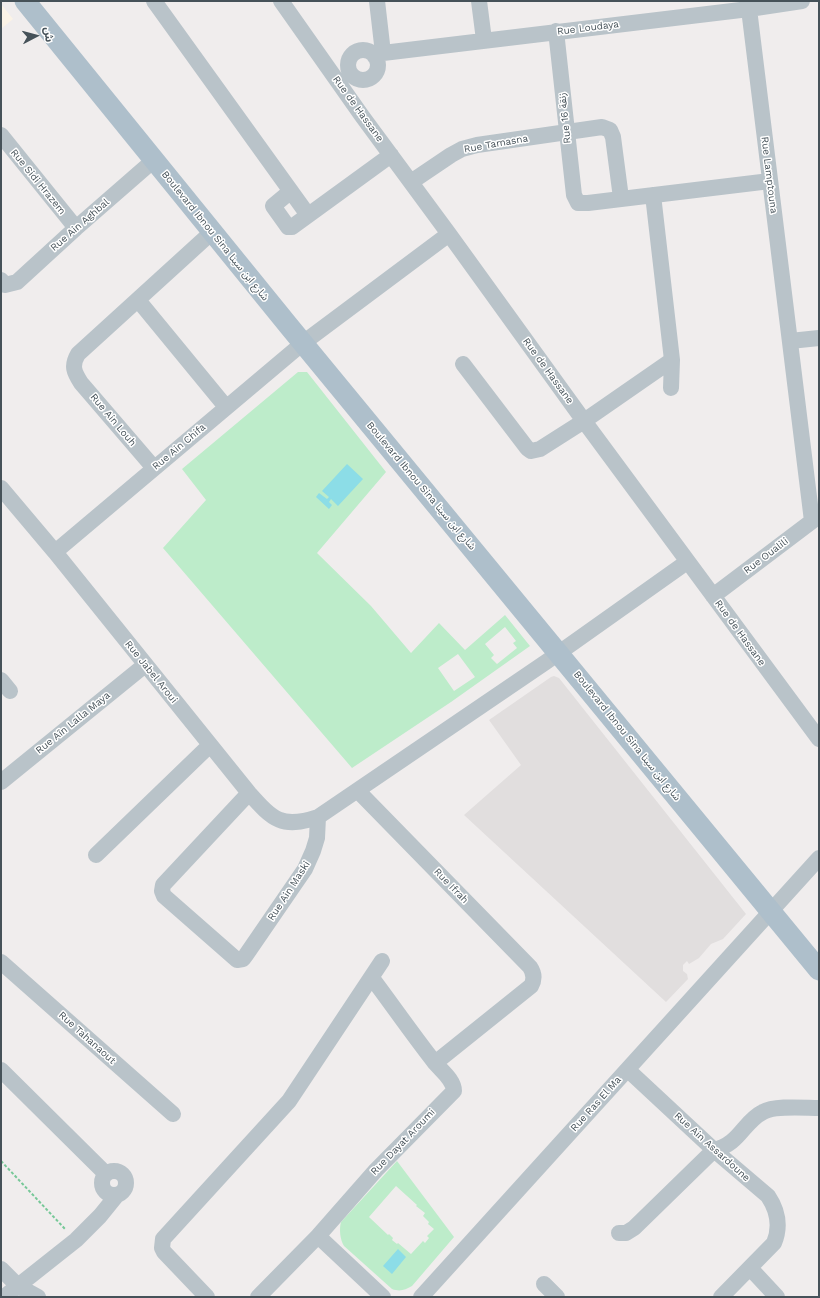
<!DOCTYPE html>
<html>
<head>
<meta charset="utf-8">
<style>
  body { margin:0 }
  #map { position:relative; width:820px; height:1298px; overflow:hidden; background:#f0eded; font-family:"Work Sans","Noto Sans Arabic",sans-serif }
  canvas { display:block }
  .frame { position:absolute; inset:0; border:2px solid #465259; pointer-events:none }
  .north { position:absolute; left:16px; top:16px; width:40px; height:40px; -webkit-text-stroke:3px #fff; paint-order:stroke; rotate:84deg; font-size:11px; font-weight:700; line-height:16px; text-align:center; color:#465259 }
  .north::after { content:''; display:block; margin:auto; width:14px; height:18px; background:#465259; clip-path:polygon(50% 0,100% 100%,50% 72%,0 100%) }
</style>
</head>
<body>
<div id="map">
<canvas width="820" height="1298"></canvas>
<div class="frame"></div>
<div class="north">ش</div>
</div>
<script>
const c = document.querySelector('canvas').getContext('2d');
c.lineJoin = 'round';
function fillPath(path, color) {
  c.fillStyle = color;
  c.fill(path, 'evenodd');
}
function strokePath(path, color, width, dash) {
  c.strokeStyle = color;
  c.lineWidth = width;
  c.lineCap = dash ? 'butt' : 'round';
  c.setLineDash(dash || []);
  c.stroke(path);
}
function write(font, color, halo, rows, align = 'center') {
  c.font = font + ' "Work Sans","Noto Sans Arabic",sans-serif';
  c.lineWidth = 3;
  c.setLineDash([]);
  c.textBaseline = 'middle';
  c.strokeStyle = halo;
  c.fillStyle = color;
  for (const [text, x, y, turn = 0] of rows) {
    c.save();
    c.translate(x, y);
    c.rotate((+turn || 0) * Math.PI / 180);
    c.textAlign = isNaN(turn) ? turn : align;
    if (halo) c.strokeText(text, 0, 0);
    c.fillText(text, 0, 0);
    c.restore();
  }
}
fillPath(new Path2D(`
  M1 4 13 19 1 29Z`), '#fbf3e6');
fillPath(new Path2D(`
  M554 676 559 678 746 914 723 939 711 944 699 958 689 964 687 961 683 965V971L687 974 688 979 666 1002 464 815 521 765 489 720 551 677Z`), '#e1dede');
fillPath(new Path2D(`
  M298 372H307L386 472 317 553 371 606 411 653 439 623 465 650 505 615 530 646 451 702 352 768 163 548 206 500 182 469ZM505 627 516 641 513 643 517 648 497 664 491 658 494 655 485 644ZM458 654 475 677 454 691 438 668Z
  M397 1161 454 1237 412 1286C405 1290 400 1292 392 1289L344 1246C340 1240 339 1229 341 1222ZM396 1186 417 1205 416 1206 425 1213 423 1216 429 1222 428 1224 434 1229 427 1236 429 1238 425 1243 423 1241 411 1254 398 1243 397 1244 392 1240 393 1238 389 1234 388 1235 369 1217Z`), '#bdecca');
fillPath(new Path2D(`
  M347 464 363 479 338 506 331 499 329 502 332 505 329 509 316 497 319 493 327 499 329 497 322 491Z
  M398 1249 406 1257 392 1274 383 1266Z`), '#8cdde7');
strokePath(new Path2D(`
  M1 1161 66 1230`), '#77c898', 2, [3, 2]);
strokePath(new Path2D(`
  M154 1 308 215
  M281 1 362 116 449 234 584 421 819 739
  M377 1 383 53
  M479 1 484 40
  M749 9 812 521
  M556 31 574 195 578 203H588L770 181
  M348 65a15 15 0 1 1 30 0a15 15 0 1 1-30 0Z
  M375 57 383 53 749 9 802 1
  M1 135 76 228
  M411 182 451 155 462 149 477 145 602 127 610 130 613 137 621 198
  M291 191 273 206 288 227H292L391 155
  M653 195 672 360 671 388
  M1 280 5 285 17 282 76 228 154 160
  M138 300 226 407
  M790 341 819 338
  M463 364 527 448 531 451 540 449 584 421 672 360
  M154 468 81 383C74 372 71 366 78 354L212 232
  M1 488 55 552 249 793C273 820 282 829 318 817L546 662 687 562
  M55 552 303 343 449 234
  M713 596 819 516
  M1 680 10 691
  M1 782 145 665
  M358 791 530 967C534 973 535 979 531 986L435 1063
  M249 793 163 885 162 891 164 896 237 960 243 959 246 955 305 869 313 851 317 838 318 817
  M96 855 210 745
  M1 962 173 1114
  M1 1070 106 1174
  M628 1070 714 1150 768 1196C778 1211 781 1226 774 1243L721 1297
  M102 1183a12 12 0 1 1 24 0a12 12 0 1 1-24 0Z
  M619 1233H626L634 1228 714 1150C740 1144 743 1122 763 1112 775 1105 805 1108 819 1108
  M318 1236 383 1297
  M750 1268 777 1297
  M1 1269 18 1286 38 1297
  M544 1284 557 1297
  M4 1297 76 1240 100 1216 117 1195
  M207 1297 164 1252 162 1248 163 1239 289 1101 382 961
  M258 1297 318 1236 376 1170 454 1091C454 1080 442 1071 435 1063 413 1035 393 1006 372 978
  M421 1297 819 858`), '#b9c3c9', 16);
strokePath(new Path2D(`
  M25 1 288 325 819 970`), '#aebfcb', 21);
write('10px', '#465259', '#fff', [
  ["Rue Loudaya",588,28,-7],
  ["Rue de Hassane",358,109,54],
  ["Rue 16 زنقة",565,118,-96],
  ["Rue Tamasna",496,144,-10],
  ["Rue Lamptouna",769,175,83],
  ["Rue Sidi Hrazem",38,182,51],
  ["Rue Ain Aghbal",80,225,-41],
  ["Boulevard Ibnou Sina شارع ابن سينا",215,236,51],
  ["Rue de Hassane",548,371,54],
  ["Rue Ain Louh",113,420,50],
  ["Rue Ain Chifa",179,447,-40],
  ["Boulevard Ibnou Sina شارع ابن سينا",421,486,50],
  ["Rue Oualili",766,556,-37],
  ["Rue de Hassane",740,633,54],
  ["Rue Jabel Aroui",151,672,51],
  ["Rue Aïn Lalla Maya",73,723,-39],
  ["Boulevard Ibnou Sina شارع ابن سينا",627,736,51],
  ["Rue Ifrah",451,886,46],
  ["Rue Ain Maski",289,891,-57],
  ["Rue Tahanaout",87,1038,42],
  ["Rue Ras El Ma",596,1104,-48],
  ["Rue Dayat Aroumi",403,1142,-46],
  ["Rue Ain Assardoune",712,1147,42]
]);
</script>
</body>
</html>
